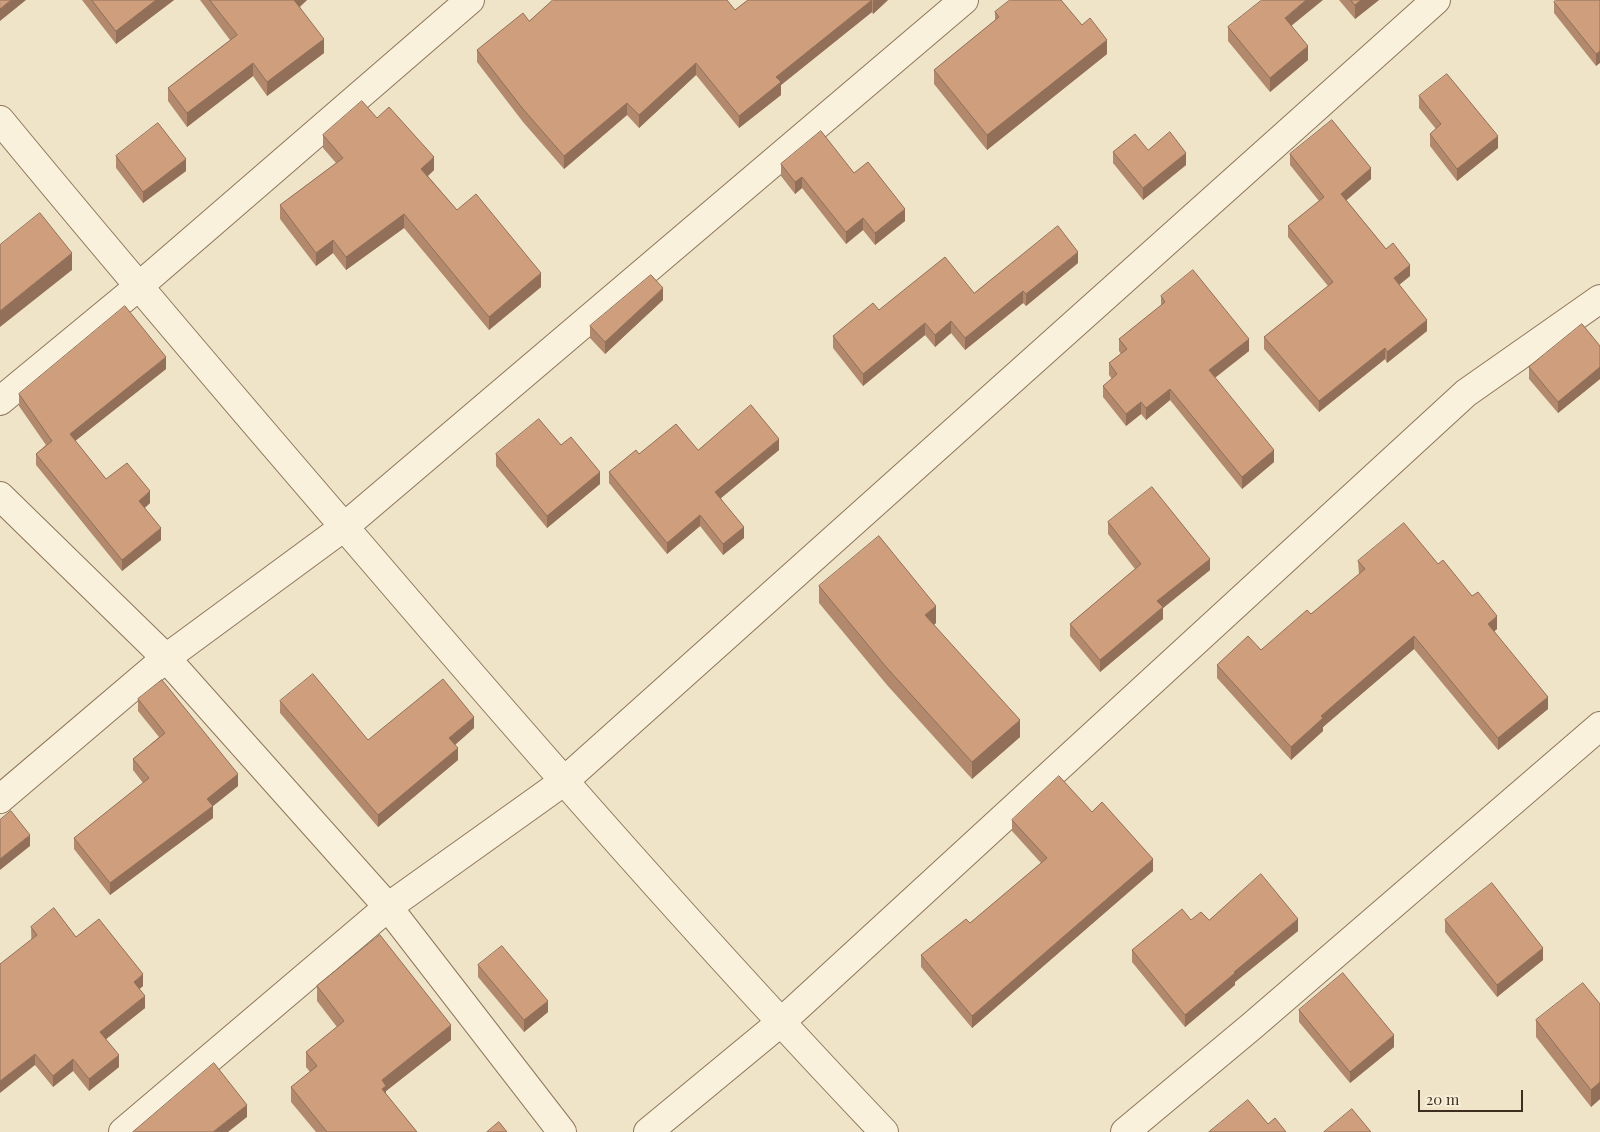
<!DOCTYPE html>
<html>
<head>
<meta charset="utf-8">
<style>
  body { margin:0 }
  #map { position:relative; width:1600px; height:1132px; overflow:hidden; background:#f0e4c8; font-family:"Playfair Display",serif }
  canvas { display:block }
  .scale { position:absolute; left:1418px; top:1090px; width:105px; height:22px; box-sizing:border-box; border:2px solid #3d2e20; border-top:0; padding-left:6px; font-size:15px; line-height:18px; white-space:nowrap; color:#3d2e20; -webkit-text-stroke:4px #f7eed8; paint-order:stroke }
</style>
</head>
<body>
<div id="map">
<canvas width="1600" height="1132"></canvas>
<div class="scale">20 m</div>
</div>
<script>
const c = document.querySelector('canvas').getContext('2d');
c.lineJoin = 'round';
function strokePath(path, color, width, dash) {
  c.strokeStyle = color;
  c.lineWidth = width;
  c.lineCap = dash ? 'butt' : 'round';
  c.setLineDash(dash || []);
  c.stroke(path);
}
function fillPath(path, color) {
  c.fillStyle = color;
  c.fill(path, 'evenodd');
}
const minor = new Path2D(`
  M0 120C122 268 246 413 371 558 538 753 707 946 884 1132
  M0 401 138 287 470 0
  M0 496 166 658 388 907 562 1132
  M0 799 166 658 344 527 964 0
  M123 1132 388 907 563 782 1436 0
  M648 1132 780 1023 1466 393 1600 299
  M1125 1132 1252 1026 1600 726`);
strokePath(minor, '#8d765c', 30);
strokePath(minor, '#faf1dc', 28);
fillPath(new Path2D(`
  M82 0H174L116 44Z
  M200 0H307L300 7 324 53 267 96 253 76 187 127 168 101V88L230 40Z
  M748 0H888L873 14 872 12 781 85V95L739 128 696 75 639 128 627 115 564 169 523 122 477 62V50L529 21 735 10Z
  M1339 0H1379L1355 19Z
  M1600 0 1596 66 1554 13V2Z
  M995 12 1082 25 1107 54 987 150 934 84V70L995 20Z
  M1292 26 1308 60 1270 92 1228 41V27Z
  M1419 96 1498 148 1457 181 1430 146V134L1436 129 1419 108Z
  M377 118 434 170 428 176 457 210 541 287 489 330 404 228 346 270 333 253 316 266 280 219V205L336 163 323 148V135Z
  M1148 150 1186 165 1143 200 1113 163V152Z
  M1290 154 1371 179 1346 200 1386 249 1410 276 1399 285 1427 331 1387 363 1385 359 1319 412 1264 349V337L1328 286 1288 237V226L1319 201 1290 165Z
  M116 156 186 171 143 203 116 168Z
  M781 164 854 173 905 221 875 245 863 230 846 244 802 188 795 194 781 176Z
  M1078 263 1026 306 1023 303 965 350 951 333 935 347 925 335 863 386 833 348V336L879 310 974 293Z
  M1161 296 1249 351 1215 378 1274 462 1242 489 1170 400 1146 420 1141 414 1126 426 1103 397V386L1112 379 1109 375V363L1121 354 1119 351V339L1161 306Z
  M663 300 605 354 590 338V326Z
  M1600 346V379L1558 413 1529 379V367Z
  M166 369 75 441 106 479 150 503 145 508 161 540 122 571 36 465V454L46 445 19 406V394Z
  M561 445 600 484 547 528 496 466V454Z
  M698 450H779L721 498 744 538 723 555 700 526 667 554 609 483V472Z
  M1108 522 1210 570 1163 608V619L1100 672 1070 636V624L1135 569 1108 534Z
  M1358 561 1438 564 1497 629 1494 631 1548 709 1498 750 1414 649 1323 727V731L1291 760 1217 678V665L1261 650 1311 614 1359 574Z
  M819 586 936 623 934 625 1020 737 972 779 887 685 819 603Z
  M138 699 238 786 213 806V818L110 895 74 849V838L143 783 133 770V759L159 737 138 711Z
  M280 701 368 740 474 728 455 745 458 760 378 827 280 713Z
  M1092 812 1153 871 972 1028 921 967V955L970 923 1041 863 1012 831V820Z
  M1191 920H1209L1298 931 1235 982V985L1185 1027 1132 962V950Z
  M1445 920 1543 960 1497 997 1445 932Z
  M31 927 76 937 143 986 139 989 145 1008 106 1039 119 1067 89 1091 73 1071 53 1087 35 1065Z
  M478 965 548 1012 524 1032 478 977Z
  M317 986 451 1040 386 1091V1094L417 1132H316L291 1102V1087L310 1072 306 1067V1052L337 1027 317 1001Z
  M1600 1004V1099L1591 1107 1536 1037V1020Z
  M1299 1010 1394 1047 1350 1083 1299 1022Z`), '#b2896c');
fillPath(new Path2D(`
  M11 0H26L0 21V9Z
  M156 0H174L116 44V31Z
  M293 0H307L293 12Z
  M872 0V12L781 85V95L739 128V116L776 77Z
  M874 0H888L873 14V1Z
  M1306 0H1323L1285 31V18Z
  M1361 0H1379L1355 19V5Z
  M324 39V53L267 96V82Z
  M1107 40V54L987 150V135Z
  M1308 46V60L1270 92V78Z
  M1600 51V63L1596 66V54Z
  M253 63V76L187 127V113Z
  M696 63V75L639 128V115Z
  M627 103V115L564 169V156Z
  M1498 136V148L1457 181V169Z
  M1186 153V165L1143 200V188Z
  M434 157V170L421 182V169Z
  M186 159V171L143 203V192Z
  M1371 168V179L1341 205V194Z
  M802 177V188L795 194V182Z
  M905 209V221L875 245V233Z
  M404 214V228L346 270V257Z
  M863 218V230L846 244V232Z
  M333 240V253L316 266V253Z
  M1078 252V263L1026 306V294Z
  M72 253V270L0 327V311Z
  M1410 265V276L1394 289V278Z
  M541 273V287L489 330V317Z
  M663 288V300L605 354V342Z
  M1023 291V303L965 350V338Z
  M1427 320V331L1387 363V352Z
  M951 321V333L935 347V335Z
  M925 323V335L863 386V374Z
  M1249 339V351L1209 382V370Z
  M1385 348V359L1319 412V401Z
  M166 357V369L70 445V434Z
  M1600 367V379L1558 413V402Z
  M1170 389V400L1146 420V408Z
  M1141 402V414L1126 426V414Z
  M779 439V450L715 503V492Z
  M1274 450V462L1242 489V477Z
  M600 472V484L547 528V516Z
  M150 491V503L139 512V501Z
  M700 515V526L667 554V543Z
  M744 527V538L723 555V544Z
  M161 528V540L122 571V560Z
  M1210 559V570L1163 608V619L1100 672V660L1157 601Z
  M936 606V623L925 632V615Z
  M1497 616V629L1488 637V624Z
  M1414 636V649L1323 727V731L1291 760V747L1321 716Z
  M1548 697V709L1498 750V738Z
  M474 717V728L449 750V738Z
  M1020 720V737L972 779V762Z
  M458 748V760L378 827V815Z
  M238 774V786L213 806V818L110 895V883L207 799Z
  M30 835V846L0 870V859Z
  M1153 859V871L972 1028V1016Z
  M1298 919V931L1235 982V985L1185 1027V1015L1234 972Z
  M1543 948V960L1497 997V985Z
  M143 974V986L134 994V982Z
  M145 996V1008L100 1044V1032Z
  M548 1001V1012L524 1032V1020Z
  M451 1025V1040L386 1091V1100L382 1104V1080Z
  M1394 1035V1047L1350 1083V1072Z
  M35 1054V1065L0 1093V1081Z
  M119 1055V1067L89 1091V1079Z
  M73 1059V1071L53 1087V1076Z
  M1600 1082V1099L1591 1107V1090Z
  M247 1105V1117L228 1132H213Z`), '#916f58');
const building = new Path2D(`
  M0 0H11L0 9Z
  M92 0H156L116 31Z
  M210 0H294L324 39 267 82 253 63 187 113 168 88 237 35Z
  M553 0H727L735 10 748 0H872L776 77 781 82 739 116 696 63 639 115 627 103 564 156 523 109 477 50 523 13 529 21Z
  M1010 0H1061L1082 25 1090 18 1107 40 987 135 934 70 999 17 995 12Z
  M1262 0H1306L1285 18 1308 46 1270 78 1228 27Z
  M1351 0H1361L1355 5Z
  M1556 0H1600V51L1596 54 1554 2Z
  M1447 74 1498 136 1457 169 1430 134 1441 124 1419 96Z
  M362 101 377 118 389 107 434 157 421 169 457 210 476 194 541 273 489 317 404 214 346 257 333 240 316 253 280 205 343 158 323 135Z
  M1332 120 1371 168 1341 194 1386 249 1393 243 1410 265 1394 278 1427 320 1387 352 1385 348 1319 401 1264 337 1333 282 1288 226 1324 197 1290 154Z
  M158 123 186 159 143 192 116 156Z
  M821 131 854 173 868 162 905 209 875 233 863 218 846 232 802 177 795 182 781 164Z
  M1170 132 1186 153 1143 188 1113 152 1135 134 1148 150Z
  M40 213 72 253 0 311V245Z
  M1058 226 1078 252 1026 294 1023 291 965 338 951 321 935 335 925 323 863 374 833 336 873 303 879 310 945 257 974 293Z
  M1193 270 1249 339 1209 370 1274 450 1242 477 1170 389 1146 408 1141 402 1126 414 1103 386 1117 374 1109 363 1127 349 1119 339 1165 302 1161 296Z
  M651 275 663 288 605 342 590 326Z
  M125 306 166 357 70 434 106 479 127 463 150 491 139 501 161 528 122 560 36 454 52 441 19 394Z
  M1582 324 1600 346V367L1558 402 1529 367Z
  M751 405 779 439 715 492 744 527 723 544 700 515 667 543 609 472 636 450 639 454 676 424 698 450Z
  M539 419 561 445 571 437 600 472 547 516 496 454Z
  M1152 487 1210 559 1157 601 1163 607 1100 660 1070 624 1141 564 1108 522Z
  M1404 523 1438 564 1443 560 1472 596 1478 592 1497 616 1488 624 1548 697 1498 738 1414 636 1321 716 1323 718 1291 747 1217 665 1248 636 1261 650 1307 610 1311 614 1365 569 1358 561Z
  M879 536 936 606 925 615 1020 720 972 762 887 668 819 586Z
  M313 674 368 740 443 679 474 717 449 738 458 748 378 815 280 701Z
  M162 680 238 774 207 799 213 806 110 883 74 838 149 778 133 759 165 733 138 699Z
  M1059 776 1092 812 1102 802 1153 859 972 1016 921 955 966 919 970 923 1047 858 1012 820Z
  M11 811 30 835 0 859V820Z
  M1261 874 1298 919 1234 972 1235 973 1185 1015 1132 950 1182 909 1191 920 1201 912 1209 920Z
  M1492 883 1543 948 1497 985 1445 920Z
  M54 908 76 937 99 919 143 974 134 982 145 996 100 1032 119 1055 89 1079 73 1059 53 1076 35 1054 0 1081V964L37 935 31 927Z
  M380 935 451 1025 382 1080 386 1086 382 1089 417 1132H327L291 1087 317 1066 306 1052 344 1021 317 986Z
  M502 946 548 1001 524 1020 478 965Z
  M1343 973 1394 1035 1350 1072 1299 1010Z
  M1583 983 1600 1004V1082L1591 1090 1536 1020Z
  M214 1063 247 1105 213 1132H133Z
  M1248 1100 1268 1124 1275 1118 1286 1132H1209Z
  M1352 1109 1371 1132H1324Z
  M499 1122 507 1132H487Z`);
fillPath(building, '#cf9f7d');
strokePath(building, '#916f58', 1);
</script>
</body>
</html>
